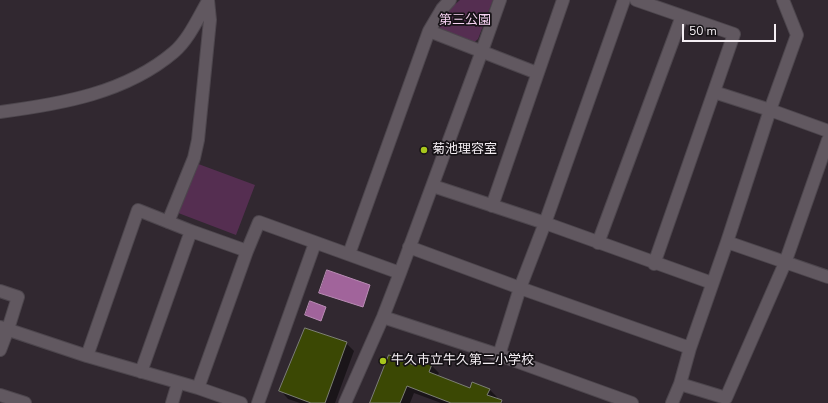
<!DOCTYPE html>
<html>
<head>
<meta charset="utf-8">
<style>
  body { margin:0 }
  #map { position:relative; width:828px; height:403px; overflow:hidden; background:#312830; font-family:"Nunito Sans",sans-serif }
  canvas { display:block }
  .scale { position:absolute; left:682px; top:24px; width:94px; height:18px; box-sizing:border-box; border:2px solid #f4eef3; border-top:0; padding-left:5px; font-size:12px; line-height:14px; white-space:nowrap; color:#f4eef3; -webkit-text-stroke:3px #161216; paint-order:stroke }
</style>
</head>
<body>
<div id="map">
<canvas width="828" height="403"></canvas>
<div class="scale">50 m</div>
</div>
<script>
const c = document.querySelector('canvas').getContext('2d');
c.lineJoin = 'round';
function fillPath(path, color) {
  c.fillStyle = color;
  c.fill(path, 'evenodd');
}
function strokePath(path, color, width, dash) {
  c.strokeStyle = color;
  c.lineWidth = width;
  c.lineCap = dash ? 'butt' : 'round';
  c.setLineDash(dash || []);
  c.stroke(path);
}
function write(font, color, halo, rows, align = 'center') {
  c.font = font + ' "Nunito Sans","Noto Sans JP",sans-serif';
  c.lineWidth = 3.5;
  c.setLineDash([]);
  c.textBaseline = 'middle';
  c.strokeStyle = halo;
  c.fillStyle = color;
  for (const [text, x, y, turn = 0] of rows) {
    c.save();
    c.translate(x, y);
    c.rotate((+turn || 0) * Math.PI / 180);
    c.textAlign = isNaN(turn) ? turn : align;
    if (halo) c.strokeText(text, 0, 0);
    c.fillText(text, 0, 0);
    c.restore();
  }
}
fillPath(new Path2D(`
  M460 0H493L478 39 472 44 440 33C439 15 448 11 460 0Z
  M193 162 255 185 236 235 173 211Z`), '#552e51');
const water = new Path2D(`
  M327 270 370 285 363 307 319 293Z
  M310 301 326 307 321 321 305 315Z`);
fillPath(water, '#a1649b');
strokePath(water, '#ba8db5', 1);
fillPath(new Path2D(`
  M346 343 354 351 335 403H300L288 399 281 391Z
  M431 365 439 373 437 376 471 389H489L497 397 496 399 503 403H441L414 393 410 403H371L417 367Z`), '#0007');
const building = new Path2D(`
  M305 328 347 342 325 403H311L279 391Z
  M389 355 416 366 419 359 432 364 429 372 470 388 472 382 490 389 487 395 502 400 501 403H451L407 386 400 403H370Z`);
fillPath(building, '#3b4804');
strokePath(building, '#7c7f74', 1);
const minor = new Path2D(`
  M636 0 734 34 654 264
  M429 31 442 9 450 0
  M714 92 770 110 828 131
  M0 112C61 104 126 93 174 52 189 39 198 18 208 1
  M433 186 545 223 712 283
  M492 206 563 0
  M168 222 194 158 198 140 210 20 208 0
  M727 242 828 277
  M598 243 682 16
  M409 247 520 288 690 348
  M349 254 429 31 537 73
  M0 291 18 297 8 329 0 350
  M383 317 499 355 632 403
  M0 327 87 356 198 388 241 403
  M499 355 520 288 545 223 624 0
  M87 356 138 210 191 231
  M141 372 191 231 247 251 259 222 400 273
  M680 384 726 398 785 263 828 140
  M198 388 247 251
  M0 395 25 403
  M172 403 178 383
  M258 403 315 243
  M345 403 383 317 400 273 482 51 500 0
  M672 403 680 384 690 348 727 242 770 110 797 35 783 0`);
strokePath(minor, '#4d464d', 14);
strokePath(minor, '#615860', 12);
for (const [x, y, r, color] of [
  [424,150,4,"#a8c71d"],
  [383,361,4,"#a8c71d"]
]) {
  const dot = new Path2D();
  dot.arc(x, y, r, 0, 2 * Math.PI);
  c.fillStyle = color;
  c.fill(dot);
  strokePath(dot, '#161216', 1.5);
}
write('13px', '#f5d2f1', '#161216', [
  ["第三公園",465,21]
]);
write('13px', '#f4eef3', '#161216', [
  ["菊池理容室",432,150],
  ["牛久市立牛久第二小学校",391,361]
], 'left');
</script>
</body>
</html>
